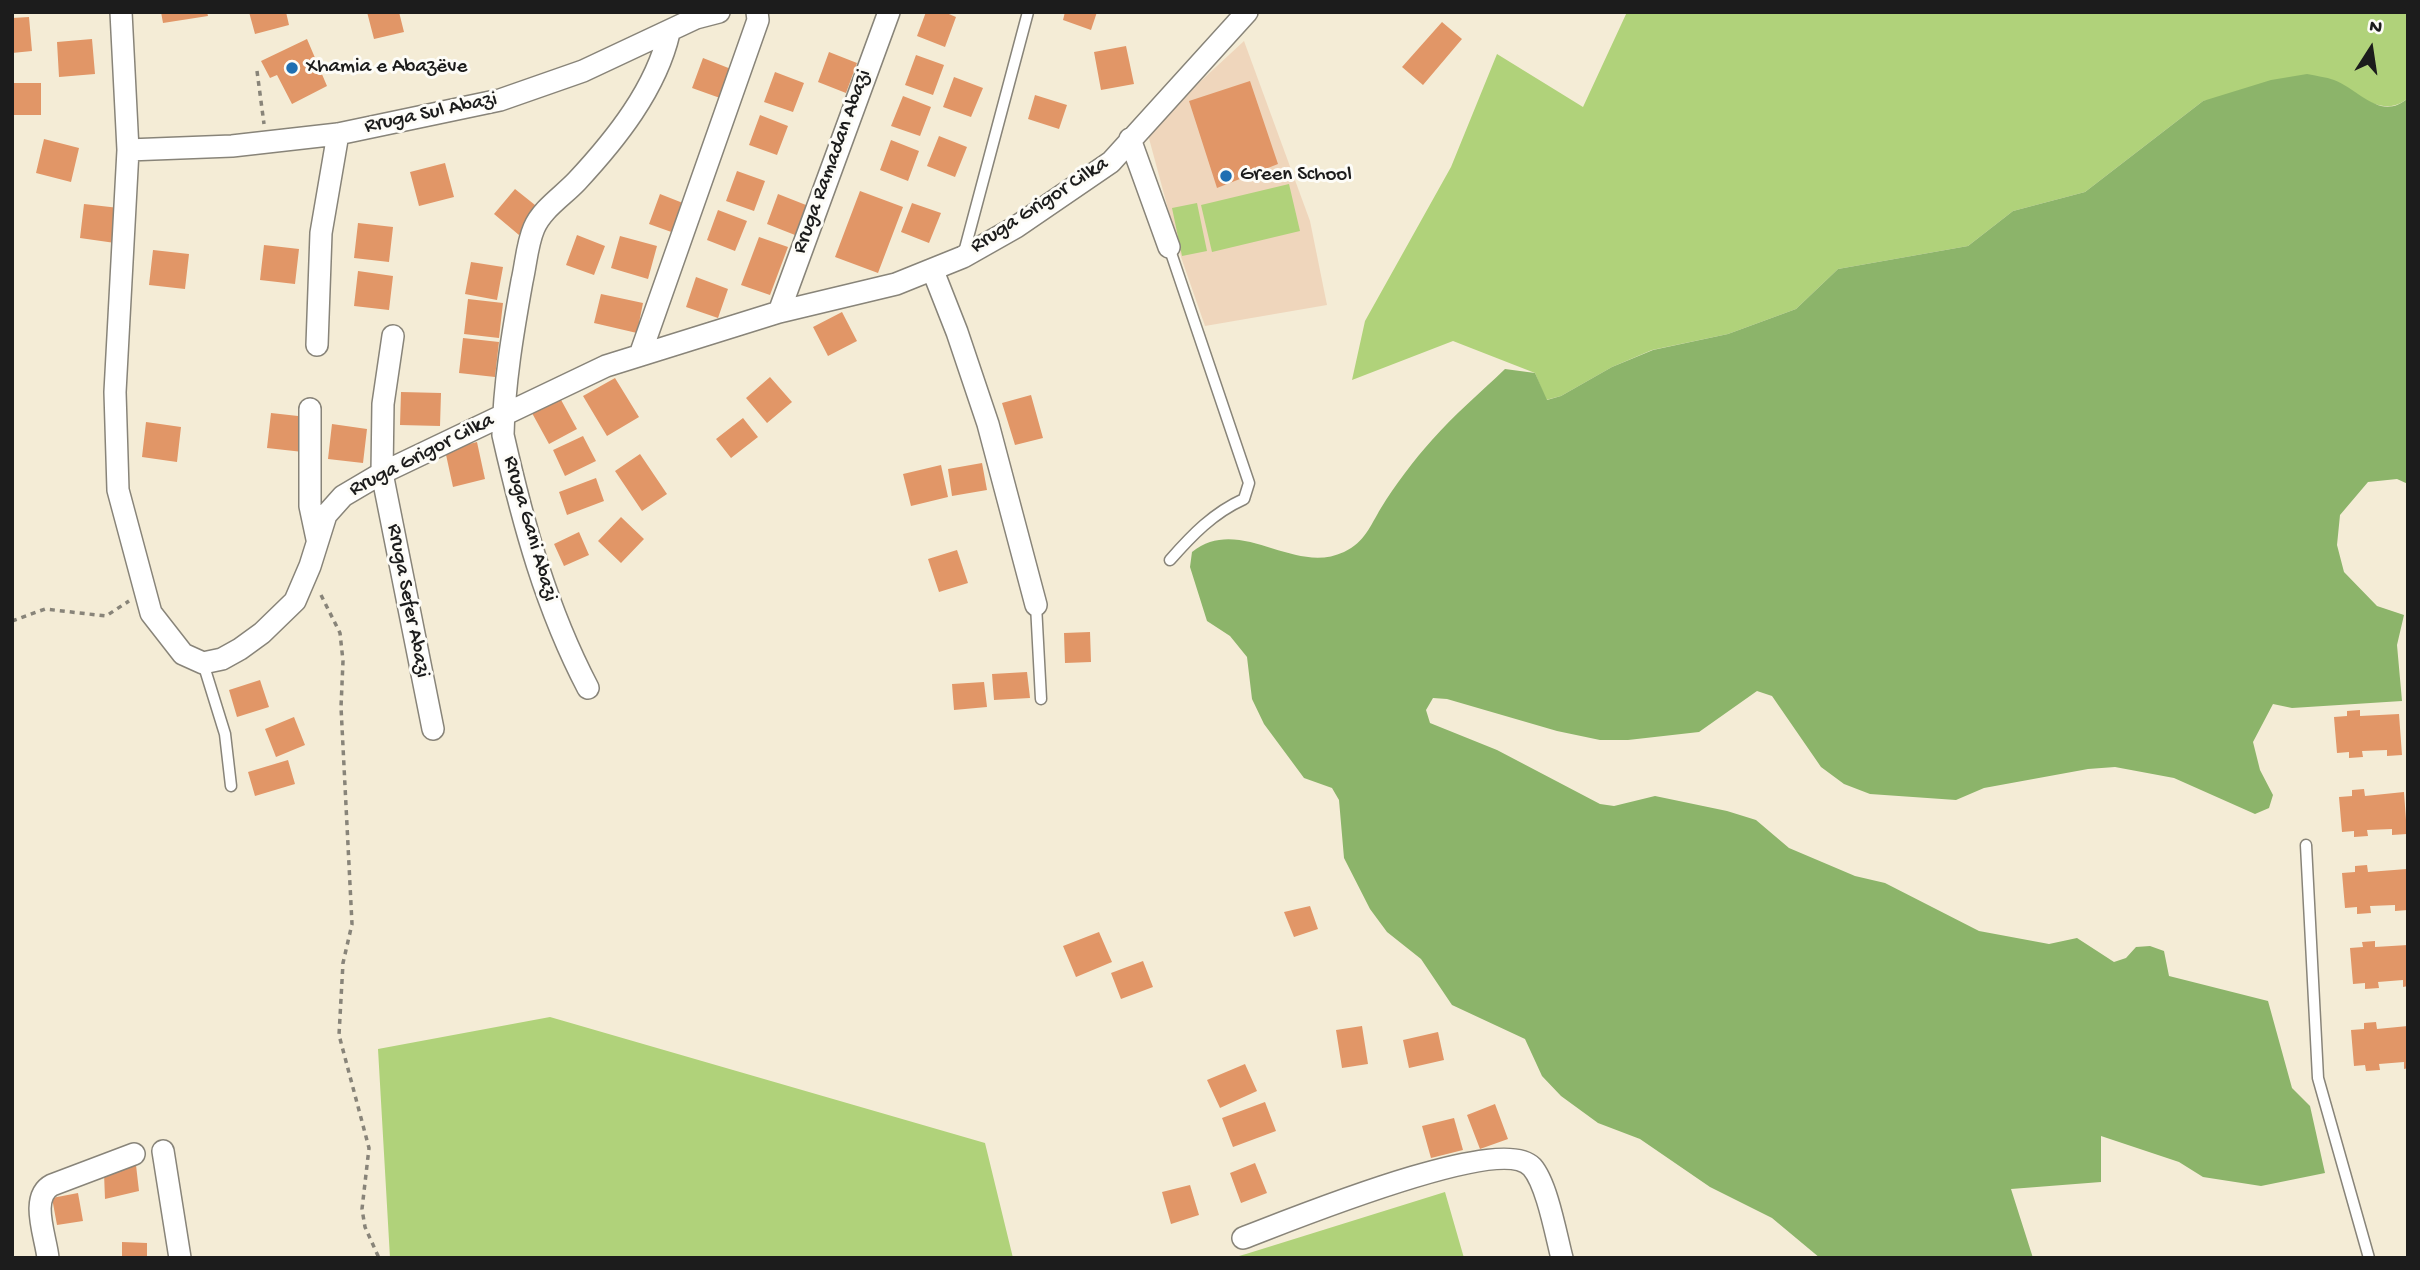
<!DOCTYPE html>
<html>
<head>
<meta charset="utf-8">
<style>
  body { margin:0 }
  #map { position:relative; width:2420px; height:1270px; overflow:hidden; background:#f4ecd6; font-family:"Gochi Hand",sans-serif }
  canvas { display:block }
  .frame { position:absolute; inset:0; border:14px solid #1c1c1c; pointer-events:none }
  .north { position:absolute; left:2336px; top:14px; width:70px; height:70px; -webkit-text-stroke:5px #fdfcf7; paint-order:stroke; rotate:12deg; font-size:19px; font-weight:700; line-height:28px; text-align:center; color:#1c1c1c }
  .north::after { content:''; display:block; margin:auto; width:24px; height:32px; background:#1c1c1c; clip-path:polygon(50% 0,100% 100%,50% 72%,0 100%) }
</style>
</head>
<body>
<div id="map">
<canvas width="2420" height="1270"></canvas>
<div class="frame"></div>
<div class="north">N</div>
</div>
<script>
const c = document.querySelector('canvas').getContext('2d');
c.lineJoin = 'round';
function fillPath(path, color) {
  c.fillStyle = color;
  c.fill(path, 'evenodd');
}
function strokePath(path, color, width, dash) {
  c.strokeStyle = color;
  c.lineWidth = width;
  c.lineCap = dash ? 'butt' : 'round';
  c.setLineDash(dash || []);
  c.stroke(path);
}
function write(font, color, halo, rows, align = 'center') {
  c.font = font + ' "Gochi Hand",sans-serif';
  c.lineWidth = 6;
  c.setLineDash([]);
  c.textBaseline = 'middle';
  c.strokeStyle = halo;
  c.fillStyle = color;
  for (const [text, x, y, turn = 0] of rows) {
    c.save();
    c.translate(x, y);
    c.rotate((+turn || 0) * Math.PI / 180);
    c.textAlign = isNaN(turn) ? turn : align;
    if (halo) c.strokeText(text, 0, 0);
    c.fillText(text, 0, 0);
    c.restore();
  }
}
fillPath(new Path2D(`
  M1244 41 1310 221 1327 305 1205 326 1181 257 1147 131Z`), '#efd6bc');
fillPath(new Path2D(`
  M1627 12H2408V98C2384 119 2358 95 2335 81L2203 101 2085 192 2013 211 1968 246 1838 269 1796 309 1728 334 1652 350 1612 367 1561 396 1546 400 1535 373 1453 341 1352 380 1365 321 1451 167 1497 54 1583 107Z
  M1289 184 1300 231 1212 252 1201 205Z
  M1197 203 1207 251 1182 256 1172 208Z
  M550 1017 985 1143 1013 1258H390L378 1049Z
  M1445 1192 1464 1258H1232L1246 1254Z`), '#b0d27a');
fillPath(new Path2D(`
  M2307 74C2316 76 2326 77 2334 80 2360 90 2381 122 2408 98V484L2397 479 2368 482 2340 515 2337 545 2344 572 2377 606 2404 615 2397 645 2402 701 2292 708 2273 704 2253 742 2260 770 2273 795 2269 808 2255 814 2174 778 2115 767 2088 769 1984 788 1956 800 1870 794 1844 784 1821 767 1772 696 1757 691 1699 732 1628 740H1600L1557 731 1447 699 1433 698 1426 710 1430 723 1497 750 1600 804 1614 806 1655 796 1727 811 1756 820 1789 848 1855 876 1885 883 1979 931 2049 944 2077 938 2114 962 2126 958 2136 947 2150 946 2164 951 2169 976 2268 1001 2292 1088 2310 1106 2325 1173 2261 1186 2203 1177 2179 1162 2101 1136V1182L2011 1189 2033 1258H1820L1772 1218 1710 1187 1640 1139 1598 1123 1561 1096 1542 1076 1525 1039 1452 1005 1421 959 1387 932 1370 909 1344 858 1339 800 1332 788 1304 778 1264 724 1252 699 1247 657 1230 636 1207 621 1190 567 1192 552C1240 514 1293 576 1344 552 1365 542 1370 526 1381 508 1395 485 1414 460 1432 440 1454 415 1481 392 1505 369L1535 373 1547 400 1561 396 1612 367 1653 350 1728 334 1796 309 1838 269 1968 246 2013 211 2085 192 2203 101 2271 80Z`), '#8cb46a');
fillPath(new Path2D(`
  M161 12H207L208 16 163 23Z
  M249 12H286L289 25 255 34Z
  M367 12H399L404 32 374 39Z
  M926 12H944L956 17 945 47 917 36Z
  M1065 12H1097L1091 30 1063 20Z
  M29 17 32 51 12 53V18Z
  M1442 22 1462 39 1423 85 1402 67Z
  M92 39 95 74 59 77 57 42Z
  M307 39 327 86 292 104 277 75 270 78 261 61Z
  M1126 46 1134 84 1101 90 1094 52Z
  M829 52 857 63 846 93 818 82Z
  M916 55 944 65 933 95 905 85Z
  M703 58 731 69 720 98 692 88Z
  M775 72 804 83 793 112 764 102Z
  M954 77 983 88 971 117 943 107Z
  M1250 81 1278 164 1217 188 1189 101Z
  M12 83H41V115H12Z
  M1035 95 1067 105 1059 129 1028 119Z
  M903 96 931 107 920 136 891 126Z
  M760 115 788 126 777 155 749 145Z
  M939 136 967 147 955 177 927 166Z
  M44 139 79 148 71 182 36 173Z
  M891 140 919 151 908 181 880 170Z
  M445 163 454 197 419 206 410 172Z
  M737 171 765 181 754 211 726 201Z
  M515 189 540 209 519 235 494 214Z
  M860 191 903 207 878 273 835 257Z
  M660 194 688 205 677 234 649 224Z
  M778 194 806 205 795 235 767 224Z
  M912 203 941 213 929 243 901 232Z
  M84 204 119 208 115 243 80 238Z
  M718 210 747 221 735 251 707 240Z
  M358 223 393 227 389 262 354 258Z
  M577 235 605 246 594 275 566 265Z
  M620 236 657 246 648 279 611 268Z
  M759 237 788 247 770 295 741 285Z
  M264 245 299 249 295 284 260 280Z
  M153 250 189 254 185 289 149 285Z
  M471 262 503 267 497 300 465 294Z
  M358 271 393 276 389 310 354 306Z
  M696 277 728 289 718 318 686 307Z
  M601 294 643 303 637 333 594 323Z
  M468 299 503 303 499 338 464 334Z
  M842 312 857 341 828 356 813 327Z
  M463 338 499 342 495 377 459 373Z
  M770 377 792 402 767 423 746 398Z
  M615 378 639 417 607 436 583 396Z
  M401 392 441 393 440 426 400 425Z
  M1031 395 1043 438 1015 445 1002 403Z
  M560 398 577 429 549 444 532 413Z
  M271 413 307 417 303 452 267 448Z
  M743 418 758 437 731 458 716 439Z
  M146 422 181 427 177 462 142 457Z
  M332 424 367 429 363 463 328 459Z
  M583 436 596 461 565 476 553 450Z
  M477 442 485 479 453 487 445 450Z
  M640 454 667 494 642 511 615 471Z
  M982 463 987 490 952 496 948 469Z
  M941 465 948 497 911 506 903 474Z
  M596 478 604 501 567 515 559 492Z
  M621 517 644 539 621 563 598 541Z
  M579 532 589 555 564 566 554 544Z
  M957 550 968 583 939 592 928 559Z
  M1090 632 1091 662 1065 663 1064 633Z
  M1027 672 1030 698 994 700 992 674Z
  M260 680 269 707 237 717 229 690Z
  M984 682 987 707 954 710 952 684Z
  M2360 710V716L2399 714 2402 755 2387 756V750L2362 751 2363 757 2349 758V752L2337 753 2334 717 2347 716V711Z
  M294 717 305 745 276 757 265 729Z
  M288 760 295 784 255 796 248 772Z
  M2364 789 2365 796 2404 792 2407 834 2392 835V829L2367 830 2368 836 2354 837V831L2342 832 2339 797 2352 796V790Z
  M2367 865 2368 872 2407 869 2408 910 2395 911V905L2370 906 2371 913 2357 914V907L2345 908 2342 873 2355 872V866Z
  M1310 906 1318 929 1294 937 1284 912Z
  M1099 932 1112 962 1076 977 1063 946Z
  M2375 941V947L2408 945V986L2403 987V980L2378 982 2379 988 2365 989V983L2353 984 2350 948 2363 947 2362 942Z
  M1143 961 1153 987 1121 999 1111 973Z
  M2376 1022 2377 1029 2408 1026V1068L2404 1069V1062L2379 1064 2380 1070 2366 1071 2365 1065 2354 1066 2351 1030 2364 1029V1023Z
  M1362 1026 1368 1064 1342 1068 1336 1030Z
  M1438 1032 1444 1060 1409 1068 1403 1040Z
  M1245 1064 1257 1091 1220 1108 1207 1080Z
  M1265 1102 1276 1131 1233 1147 1222 1118Z
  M1495 1104 1508 1139 1480 1149 1467 1115Z
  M1454 1118 1463 1150 1431 1158 1422 1126Z
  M1255 1163 1267 1193 1241 1203 1230 1173Z
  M136 1165 139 1191 105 1199 104 1173Z
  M1190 1185 1199 1215 1171 1224 1162 1192Z
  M78 1193 83 1221 57 1225 52 1198Z
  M122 1242 147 1243V1258H122Z`), '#e19667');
const service = new Path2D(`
  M1169 247 1249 483 1244 499C1213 513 1192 535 1170 560
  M963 256 1028 12
  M1036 605 1041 699
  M203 663 225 734 231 786
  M2306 845 2318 1078 2369 1258`);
const minor = new Path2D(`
  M121 12 128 150 115 392 118 490 151 613 183 654 203 663 222 659 240 649 262 633 295 601 310 566 326 515 343 496 382 473 606 366 779 312 896 284 963 257 1016 227 1111 162 1247 12
  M1130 139 1169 247
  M128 150 232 146 338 134 500 100 583 71 696 18 719 12
  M933 271 957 332 988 424 1036 605
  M779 312 889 12
  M393 336 383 404 382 473 433 729
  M317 345 321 233 338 134
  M640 355 758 20 757 12
  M310 409V506L317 539
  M588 688C546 608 523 523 503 435 504 384 513 331 522 281 526 264 527 244 534 228 542 209 563 196 577 181 616 139 656 89 669 33
  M163 1151 180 1258
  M1243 1238C1286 1222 1500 1133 1532 1167 1547 1184 1556 1235 1562 1258
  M48 1258C46 1237 29 1197 52 1185L134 1154`);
strokePath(service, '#888479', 13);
strokePath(minor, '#888479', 24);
strokePath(new Path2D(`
  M257 71 264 124
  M321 595 340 633 343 661 341 707 352 924 343 963 339 1035 369 1148 362 1209 365 1227 379 1258
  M12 621 45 609 106 616 129 601`), '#888479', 3.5, [5, 5]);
strokePath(service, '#fff', 10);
strokePath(minor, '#fff', 21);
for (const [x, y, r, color] of [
  [292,68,7,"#1f6fb2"],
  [1226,176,7,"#1f6fb2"]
]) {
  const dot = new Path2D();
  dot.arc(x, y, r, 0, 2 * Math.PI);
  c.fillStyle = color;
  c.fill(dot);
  strokePath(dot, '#fdfcf7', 2.5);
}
write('21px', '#1c1c1c', '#fdfcf7', [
  ["Xhamia e Abazëve",306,68],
  ["Green School",1240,176]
], 'left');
write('21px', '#1c1c1c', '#fdfcf7', [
  ["Rruga Sul Abazi",431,114,-12],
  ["Rruga Ramadan Abazi",833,162,-70],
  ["Rruga Grigor Cilka",1040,206,-33],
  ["Rruga Grigor Cilka",422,456,-27],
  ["Rruga Gani Abazi",529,529,74],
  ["Rruga Sefer Abazi",407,601,79]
]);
</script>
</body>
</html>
